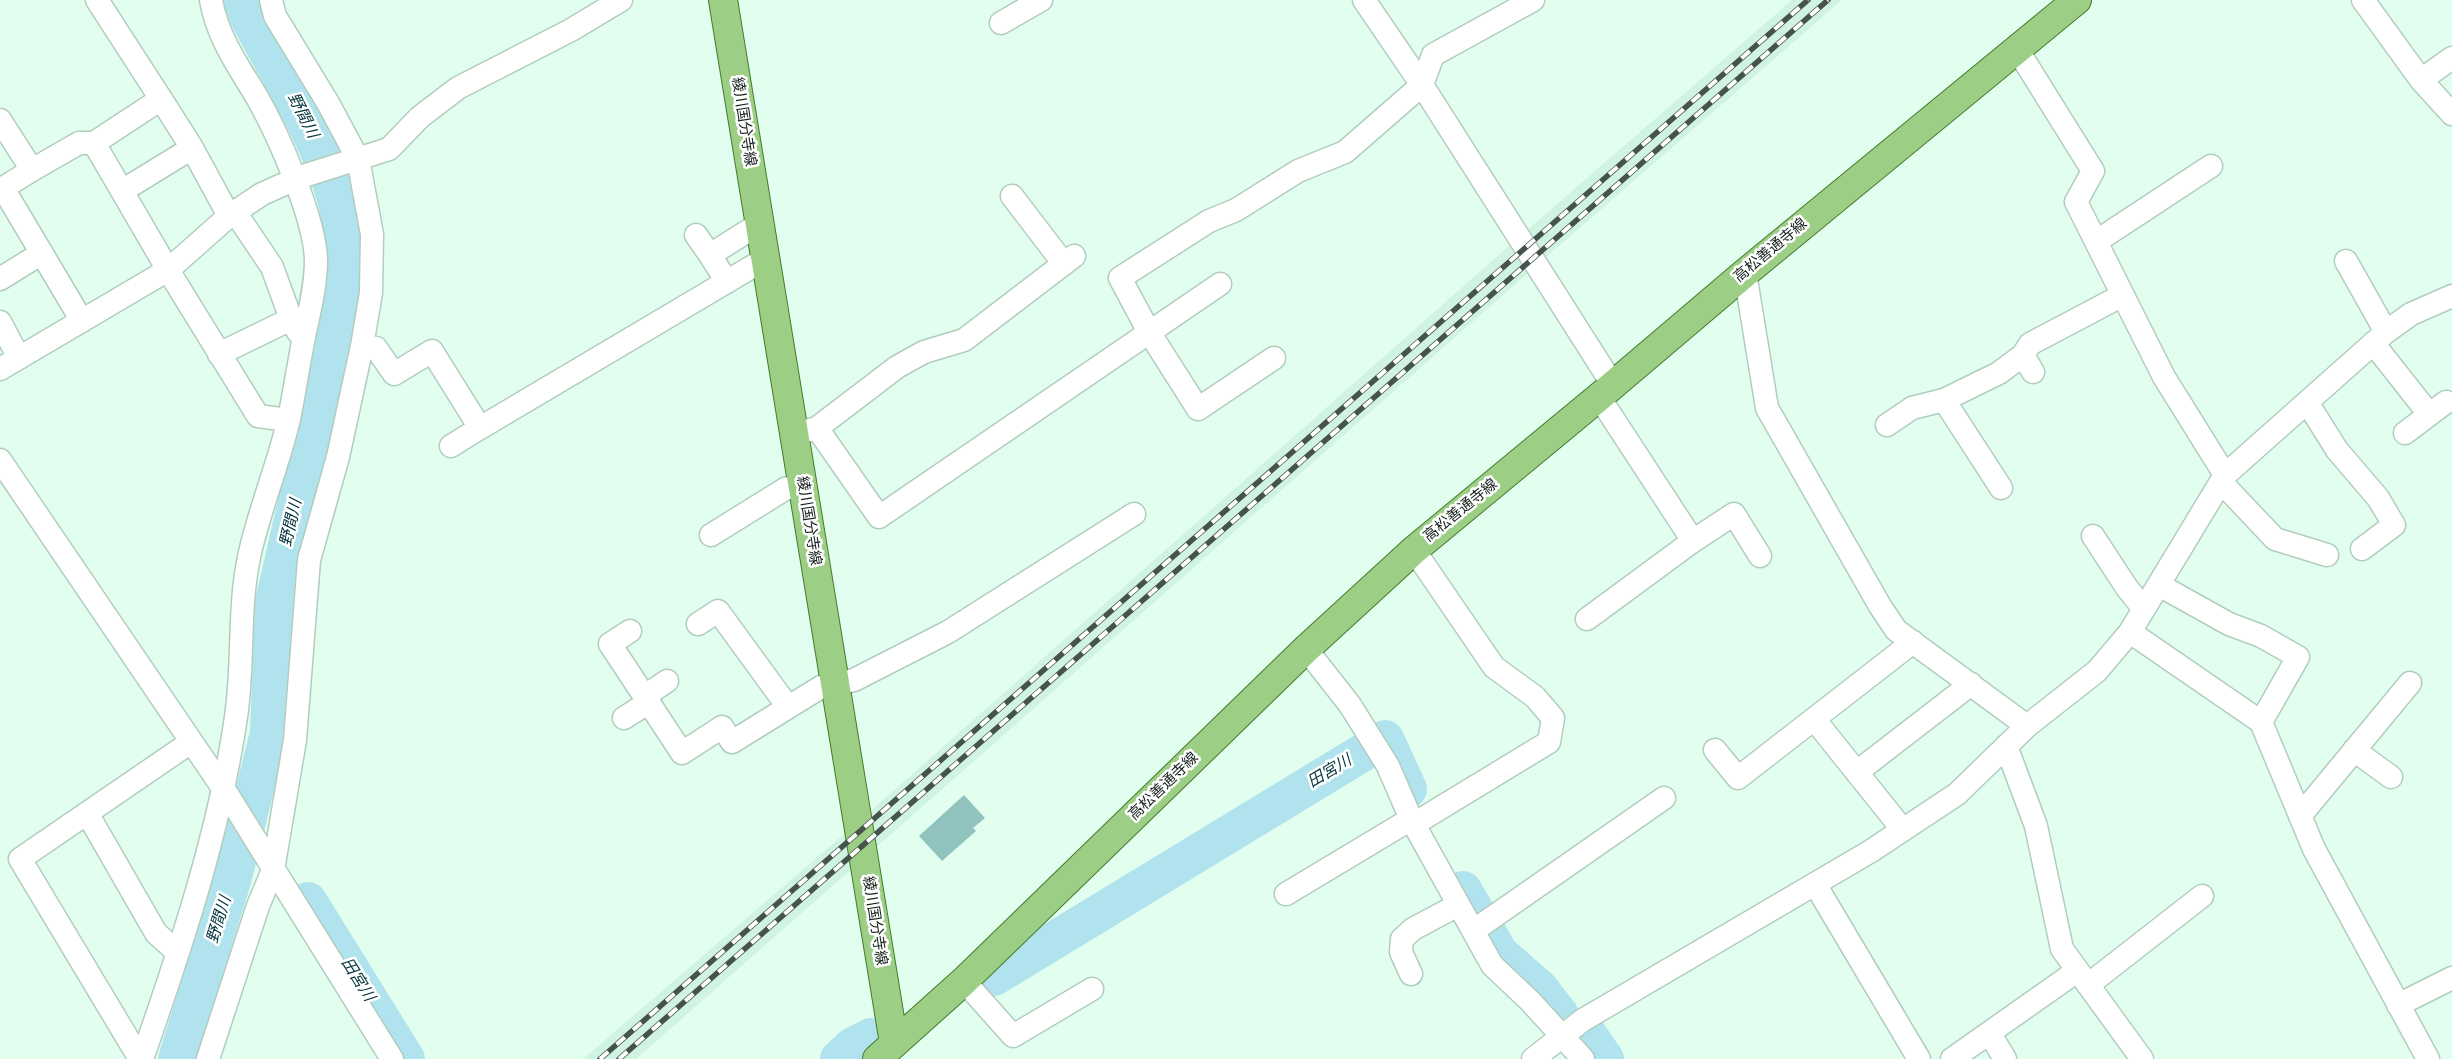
<!DOCTYPE html>
<html>
<head>
<meta charset="utf-8">
<style>
  body { margin:0 }
  canvas { display:block; background:#e2feef }
</style>
</head>
<body>
<canvas width="2452" height="1059"></canvas>
<script>
const c = document.querySelector('canvas').getContext('2d');
c.lineJoin = 'round';
function fillPath(path, color) {
  c.fillStyle = color;
  c.fill(path, 'evenodd');
}
function strokePath(path, color, width, dash) {
  c.strokeStyle = color;
  c.lineWidth = width;
  c.lineCap = dash ? 'butt' : 'round';
  c.setLineDash(dash || []);
  c.stroke(path);
}
function write(font, color, halo, rows, align = 'center') {
  c.font = font + ' "Nunito Sans","Noto Sans JP",sans-serif';
  c.lineWidth = 5;
  c.setLineDash([]);
  c.textBaseline = 'middle';
  c.strokeStyle = halo;
  c.fillStyle = color;
  for (const [text, x, y, turn = 0] of rows) {
    c.save();
    c.translate(x, y);
    c.rotate((+turn || 0) * Math.PI / 180);
    c.textAlign = isNaN(turn) ? turn : align;
    if (halo) c.strokeText(text, 0, 0);
    c.fillText(text, 0, 0);
    c.restore();
  }
}
fillPath(new Path2D(`
  M1792 0H1842L1537 265 636 1059H583L857 823 1519 237Z`), '#d0f4e1');
strokePath(new Path2D(`
  M1463 890 1499 953 1539 988 1560 1015
  M308 901 406 1059
  M994 977 1385 739 1408 789
  M1587 1033 1605 1059
  M177 1059 232 881 269 733 274 603 342 301C344 266 345 229 335 195 317 133 279 75 249 18L242 0
  M839 1059 853 1046 871 1037`), '#b0e3ed', 38);
fillPath(new Path2D(`
  M964 795 985 818 973 828 976 831 942 861 919 836Z`), '#90c3bd');
const minor = new Path2D(`
  M1364 0 1422 85 1613 385
  M2363 0 2421 80 2452 114
  M1001 23 1041 0
  M2017 49 2093 171 2076 202 2164 377 2225 475
  M2421 80 2452 58
  M0 120 32 170 79 143H94L168 270 258 416 288 420
  M94 143 161 99 97 0
  M192 148 229 216
  M32 170 3 188 82 321
  M122 191 192 148 161 99
  M1012 196 1064 264
  M235 212 272 267 291 319
  M696 235 710 255
  M2097 241 2211 166
  M2346 261 2386 332
  M1745 273 1767 408 1880 606 1896 630 2027 726
  M0 279 42 253
  M727 282 710 255 751 229 760 227
  M0 322 19 358
  M2373 343 2429 414
  M362 346 376 348 394 374 432 351 480 428 755 265 766 262
  M219 354 291 319 298 332
  M2023 355 2033 372
  M1274 358 1198 409 1149 332 1120 278 1209 221 1236 210 1298 171 1345 152 1422 85 1433 55 1533 0
  M0 369 168 270 229 216 262 194 300 177 389 149 420 117 458 88 571 30 621 0
  M1599 397 1693 541
  M1944 400 2001 488
  M2307 402 2337 450 2378 498 2394 525 2362 549
  M1887 425 1912 408 1944 400 1999 373 2023 355 2030 344 2121 296
  M817 428 897 367 924 352 964 340 1074 256
  M2405 433 2446 402
  M794 434 817 428 879 517 1220 284
  M451 446 480 428
  M0 460 229 797 392 1059
  M2221 482 2275 539 2327 555
  M711 535 785 489 802 485
  M2093 536 2127 588 2144 609
  M1414 550 1494 667 1535 697 1553 718 1549 742 1414 824
  M2159 585 2229 624 2261 636 2298 657 2261 722
  M1587 619 1693 541 1734 514 1760 556
  M698 624 718 611 788 707
  M630 631 610 644 682 753 722 727 732 742 821 687 854 680 948 632 1134 514
  M2130 632 2261 722 2314 849 2428 1059
  M1306 649 1350 705 1388 766 1411 819 1492 965 1530 1001 1583 1059
  M645 696 667 681
  M624 718 649 702
  M1814 719 1903 830
  M2006 746 2036 826 2062 949 2142 1059
  M1715 750 1738 778 1913 642
  M2354 750 2391 777
  M1857 772 1971 684
  M87 813 156 933 177 952
  M2300 816 2410 683
  M1815 884 1919 1059
  M1286 894 1411 819
  M1473 931 1664 798
  M1411 974 1401 952 1402 939 1413 929 1458 905
  M964 981 1013 1036 1092 989
  M2088 985 2202 896
  M2398 1005 2452 978
  M1990 1034 2005 1059
  M140 1059 20 859 191 742
  M142 1059C181 947 219 834 236 717 244 664 238 610 249 557 259 510 278 466 289 419 294 394 298 368 303 342 308 316 316 288 316 260 315 219 279 136 258 99 239 67 217 37 211 0
  M208 1059 258 906 273 870 295 740 309 560 338 457 362 346 371 293 372 234 358 159 328 103 275 16 271 0
  M1533 1059 1583 1020 1871 851 1957 794 2027 726 2097 671 2130 632 2225 475 2386 332 2411 314 2452 296
  M1952 1059 2077 971`);
const major = new Path2D(`
  M723 0 894 1043
  M877 1059 964 981 1306 649 1414 550 1599 397 1745 273 2077 0`);
strokePath(minor, '#b2cdbe', 25);
strokePath(major, '#437d2b', 30);
strokePath(minor, '#fff', 22);
strokePath(major, '#9cce85', 28);
const rail = new Path2D(`
  M600 1059 1808 0
  M619 1059 1828 0`);
strokePath(rail, '#45534c', 5.5);
strokePath(rail, '#fff', 4, [11]);
write('15px', '#17211c', '#fff', [
  ["綾川国分寺線",743,122,81],
  ["高松善通寺線",1771,251,-40],
  ["高松善通寺線",1461,511,-39],
  ["綾川国分寺線",808,521,81],
  ["高松善通寺線",1164,787,-44],
  ["綾川国分寺線",874,921,81]
]);
write('italic 16px', '#01333b', '#fff', [
  ["野間川",302,116,63],
  ["野間川",292,523,-77],
  ["田宮川",1330,772,-31],
  ["野間川",220,920,-73],
  ["田宮川",357,980,58]
]);
</script>
</body>
</html>
